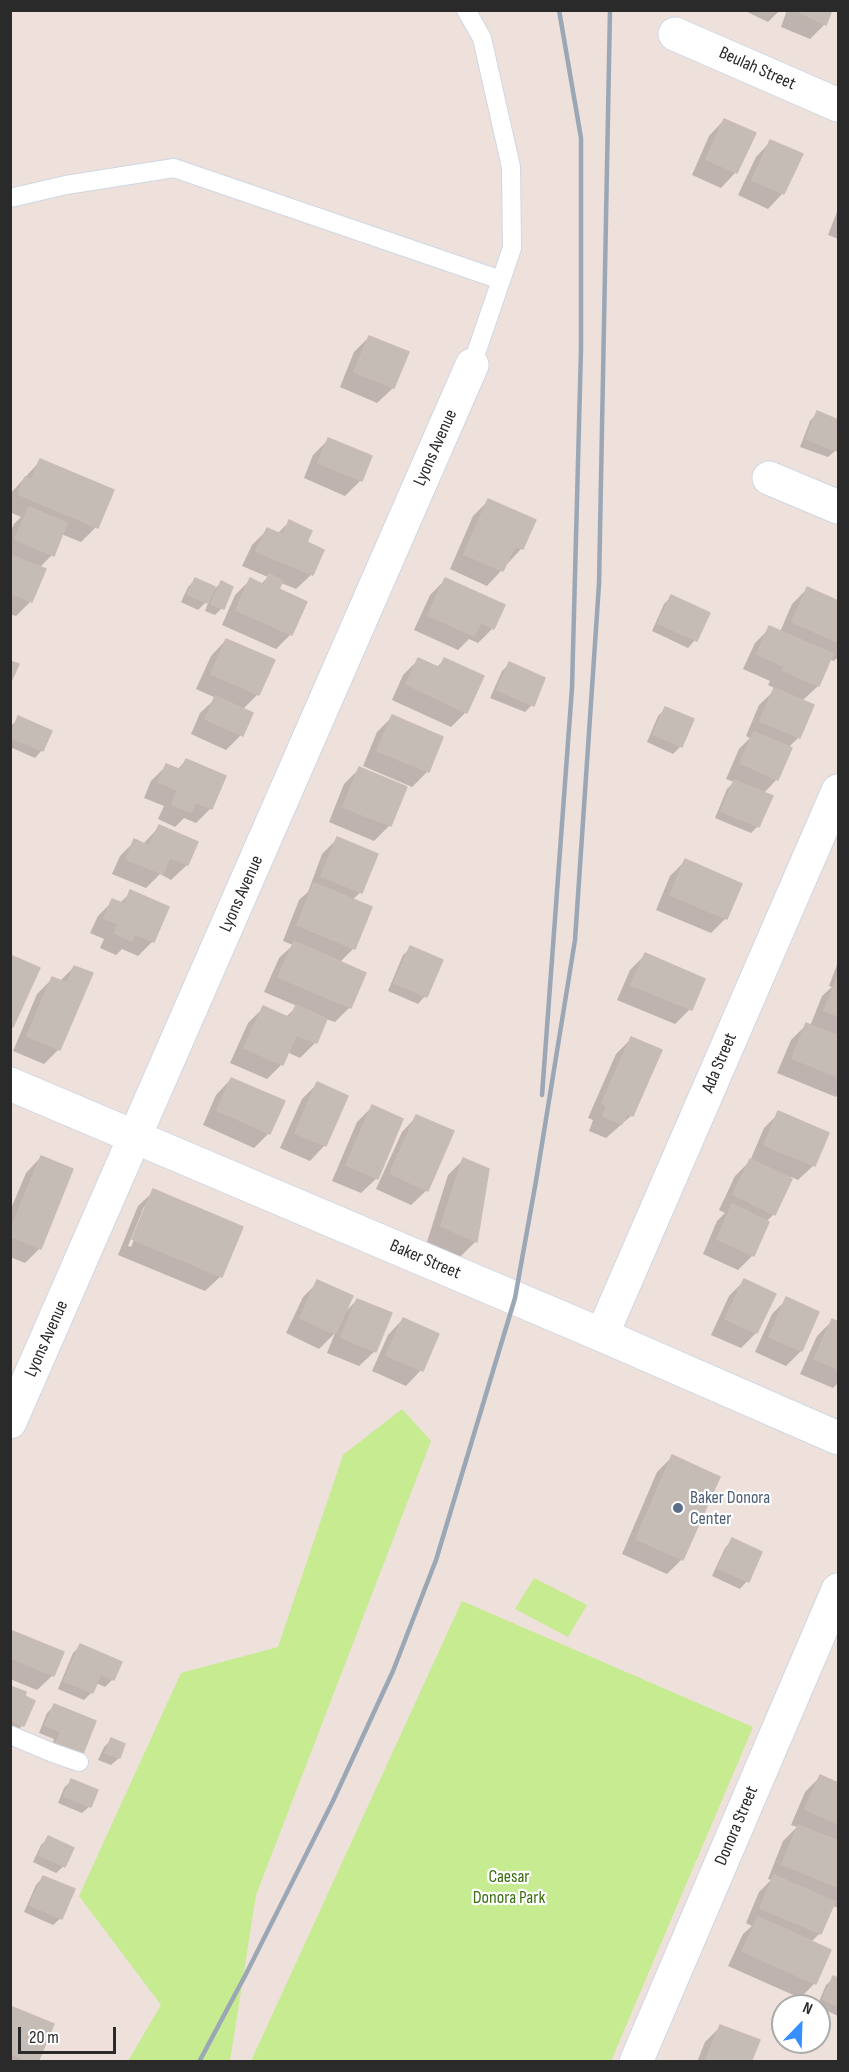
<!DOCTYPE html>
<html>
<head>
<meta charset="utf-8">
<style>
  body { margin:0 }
  #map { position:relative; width:849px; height:2072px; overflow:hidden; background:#eee0da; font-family:"Sofia Sans Condensed",sans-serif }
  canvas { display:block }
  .frame { position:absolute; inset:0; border:12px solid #2a2a2a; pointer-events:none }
  .north { position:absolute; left:771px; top:1994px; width:60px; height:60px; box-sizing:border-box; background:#fff; border:2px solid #aaa; border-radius:50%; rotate:23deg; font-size:16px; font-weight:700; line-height:24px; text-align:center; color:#2a2a2a }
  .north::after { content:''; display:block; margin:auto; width:21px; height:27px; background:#358fff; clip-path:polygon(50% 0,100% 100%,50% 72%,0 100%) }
  .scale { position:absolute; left:18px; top:2027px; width:98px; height:27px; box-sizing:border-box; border:3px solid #2a2a2a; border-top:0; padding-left:8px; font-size:18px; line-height:21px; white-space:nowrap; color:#2a2a2a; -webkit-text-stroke:4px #fff; paint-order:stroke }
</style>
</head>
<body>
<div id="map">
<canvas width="849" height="2072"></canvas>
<div class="frame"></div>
<div class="north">N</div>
<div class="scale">20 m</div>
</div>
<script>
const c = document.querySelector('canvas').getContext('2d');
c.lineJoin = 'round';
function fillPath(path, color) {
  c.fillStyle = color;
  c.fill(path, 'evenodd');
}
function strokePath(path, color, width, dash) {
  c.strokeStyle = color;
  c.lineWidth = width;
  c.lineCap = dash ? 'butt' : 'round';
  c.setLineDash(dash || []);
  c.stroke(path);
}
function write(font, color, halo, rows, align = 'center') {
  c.font = font + ' "Sofia Sans Condensed",sans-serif';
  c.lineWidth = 4.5;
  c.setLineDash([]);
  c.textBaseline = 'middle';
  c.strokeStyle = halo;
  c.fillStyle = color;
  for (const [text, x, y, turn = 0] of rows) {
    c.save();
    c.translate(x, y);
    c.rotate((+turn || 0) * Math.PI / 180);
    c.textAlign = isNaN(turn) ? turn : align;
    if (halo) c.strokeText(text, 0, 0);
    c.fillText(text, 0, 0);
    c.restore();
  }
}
fillPath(new Path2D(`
  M402 1409 431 1441 256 1895 230 2061H128L161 2005 79 1896 181 1673 278 1647 343 1455Z
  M534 1578 587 1605 568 1637 515 1609Z
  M462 1601 753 1727 611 2061H251Z`), '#c6eb90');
fillPath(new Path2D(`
  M743 10H780L768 22Z
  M787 10H831L825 24 810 39 781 27Z
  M724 120 736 172 721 188 692 175 709 136Z
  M771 141 783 193 768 209 738 195 756 157Z
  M838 209V239L828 235Z
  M369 337 407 353 393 388 377 403 340 387 354 352Z
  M817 413 838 421V442L836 450 828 457 800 447 810 421Z
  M328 440 361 480 345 496 304 478 313 455Z
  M40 461 96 527 81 542 61 534 52 555 39 568 31 601 16 616 10 614V533L14 524 21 517 10 512V494Z
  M488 501 534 521 521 549 487 586 450 569 473 516Z
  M289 522 305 543 312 574 296 589 281 583 277 590 291 634 276 649 222 625 235 595 250 580 260 585 268 577 242 566 252 545 267 530 277 534Z
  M195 580 210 593 221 583 222 608 215 615 205 611 210 598 198 610 181 602 188 587Z
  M445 580 493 628 478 643 469 639 458 650 414 630 430 595Z
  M807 589 838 602V657L834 661 829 659 818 686 802 701 799 737 788 748 777 779 763 794 758 826 751 833 715 818 727 789 734 782 726 779 739 749 750 738 746 736 759 705 776 689 768 685 770 681 743 669 755 643 770 628 780 632 792 604Z
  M671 597 695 640 688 648 652 631 664 604Z
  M226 640 258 694 242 710 241 735 226 750 191 734 200 713 216 698 196 689 211 656Z
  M418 660 436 668 444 660 466 712 451 727 392 700 403 675Z
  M509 664 532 705 525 712 490 698 502 671Z
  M666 708 681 746 673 754 647 742 658 716Z
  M392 717 441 737 427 772 412 787 363 766 377 732Z
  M19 718 42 750 35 758 10 747V727Z
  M186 760 211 808 196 823 184 818 175 827 158 819 164 806 144 798 151 781 166 766 177 770Z
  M359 769 405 788 390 825 374 841 329 822 344 784Z
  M159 827 196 843 187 865 171 880 160 874 146 888 112 874 120 856 135 841 143 844Z
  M337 839 361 892 352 900 354 948 339 963 350 1007 335 1022 326 1019 315 1043 300 1058 287 1052 282 1064 267 1079 230 1063 248 1023 263 1008 285 1018 297 1006 264 992 279 958 293 945 283 941 299 900 308 892 322 854Z
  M685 861 726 918 711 933 656 910 670 876Z
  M131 892 153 941 138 956 122 949 116 955 100 948 104 939 90 933 98 916 113 901 119 904Z
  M411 948 441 961 425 996 418 1004 388 991 403 955Z
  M645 955 690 1009 675 1024 617 1000 630 970Z
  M838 962V1094L836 1097 777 1073 791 1040 806 1025 810 1026 822 996 832 987 829 986Z
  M74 967 59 1049 44 1064 13 1051 37 994 53 978 60 981Z
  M631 1039 632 1115 606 1138 589 1131 593 1120 588 1118 616 1054Z
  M231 1079 269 1133 254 1148 203 1125 216 1095Z
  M317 1084 325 1145 310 1161 280 1148 302 1099Z
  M372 1107 377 1178 361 1193 332 1181 357 1122Z
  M779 1113 814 1165 798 1180 791 1177 774 1214 766 1222 753 1255 738 1270 703 1254 717 1221 725 1213 719 1210 735 1176 750 1161 764 1128Z
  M417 1116 427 1190 411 1205 376 1189 402 1132Z
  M41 1157 40 1248 25 1263 10 1257V1211L26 1173Z
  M463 1160 487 1170 475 1242 460 1257 427 1242 448 1175Z
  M154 1191 221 1276 205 1291 118 1255 138 1206ZM144 1207H147L131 1247 128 1246Z
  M744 1281 756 1333 741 1348 711 1335 729 1296Z
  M318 1282 343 1314 357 1300 375 1351 359 1366 327 1353 335 1333 319 1349 286 1333 303 1297Z
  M787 1299 801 1351 786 1366 755 1352 772 1314Z
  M403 1319 437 1335 421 1370 406 1386 372 1371 388 1335Z
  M832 1321 838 1324V1383L833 1388 800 1374 817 1336Z
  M672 1457 682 1559 667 1574 622 1554 657 1472Z
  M732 1540 747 1581 740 1589 712 1576 725 1548Z
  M10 1631 53 1675 37 1690 10 1679Z
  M80 1646 113 1679 105 1687 96 1683 91 1693 84 1700 58 1689 73 1653Z
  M10 1687 23 1697V1725L10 1737Z
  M54 1706 94 1722 49 1753 54 1739 39 1733 47 1713Z
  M111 1740 124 1745 119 1758 111 1765 98 1760 104 1747Z
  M821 1776 838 1784V1908L832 1905 820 1933 811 1942 815 1983 800 1998 728 1966 743 1934 752 1926 746 1923 759 1892 771 1880 768 1879 783 1841 797 1827 791 1825 805 1792Z
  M71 1781 90 1806 82 1813 58 1803 64 1788Z
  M49 1837 64 1866 56 1873 33 1862 41 1845Z
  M43 1877 61 1918 53 1925 24 1912 36 1885Z
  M834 1978 838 1980V2016L817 2006 826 1985Z
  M10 2008 36 2062H10Z
  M720 2027 750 2062H697L705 2042Z`), '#0003');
const building = new Path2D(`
  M795 10H832L826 25Z
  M724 119 756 133 737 173 706 159Z
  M770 140 803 154 784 194 752 180Z
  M369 336 409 352 394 388 354 372Z
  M817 411 838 420 837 451 806 439Z
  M328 438 372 456 362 481 318 463Z
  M40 459 114 490 98 528 18 494 25 477 31 480Z
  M488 499 536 520 523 549 515 546 503 571 464 554Z
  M29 507 67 523 54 556 15 539Z
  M289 520 312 531 307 542 324 550 313 575 256 551 267 528 283 535Z
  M10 555 46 569 32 602 10 593Z
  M269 574 283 581 279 589 307 602 292 635 236 610 250 578 264 585Z
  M195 578 215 587 207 603 187 594Z
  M445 578 505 605 494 629 481 622 474 636 428 615Z
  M221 581 233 587 224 609 211 604Z
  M807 587 838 601V642L792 622Z
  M671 595 710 613 697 641 658 623Z
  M769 626 833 654 819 686 782 670 784 666 757 654Z
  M226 639 275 660 259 695 211 674Z
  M418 658 440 668 444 658 484 676 467 713 406 684Z
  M10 661 19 664 10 684Z
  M509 662 545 678 534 706 497 690Z
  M774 688 814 705 800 738 760 721Z
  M215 696 253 713 243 736 205 719Z
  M665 707 694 719 682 747 653 734Z
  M392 715 443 737 429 772 377 751Z
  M18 716 52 731 43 751 10 737Z
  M754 732 792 748 778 780 740 763Z
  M186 759 226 776 212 809 196 802 191 812 172 804 178 790 158 782 166 764 181 770Z
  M359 767 407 787 391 826 343 807Z
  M734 780 773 796 759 827 721 811Z
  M159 825 198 842 188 865 170 857 163 874 126 859 134 839 149 846Z
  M337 837 378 854 362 893 321 876Z
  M685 859 742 884 727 919 670 895Z
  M314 883 372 907 355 949 297 925Z
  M130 890 169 907 154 942 135 934 132 941 115 933 118 924 104 918 112 899 125 904Z
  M294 941 366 973 351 1008 278 977Z
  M410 946 443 960 427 997 394 983Z
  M645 953 705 979 692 1010 631 985Z
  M10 955 40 968 13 1027 10 1026Z
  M74 966 93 973 60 1050 27 1036 52 977 67 983Z
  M837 979 838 980V1016L824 1010Z
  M296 1005 327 1019 317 1043 296 1035 283 1065 244 1048 263 1006 290 1018Z
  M806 1023 838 1036V1077L792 1058Z
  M631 1037 662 1050 633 1116 627 1114 622 1124 603 1116 607 1105 602 1103Z
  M231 1078 285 1101 270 1134 217 1110Z
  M317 1082 348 1096 326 1146 295 1133Z
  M372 1105 403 1119 378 1179 346 1165Z
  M778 1111 829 1133 815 1166 764 1145Z
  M416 1115 454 1131 428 1191 390 1173Z
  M41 1156 73 1169 41 1249 10 1236V1231Z
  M463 1158 489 1169 477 1242 441 1226Z
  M750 1159 792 1179 775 1215 733 1194Z
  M153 1189 243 1227 222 1277 132 1239Z
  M732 1204 769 1222 754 1256 717 1239Z
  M744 1279 776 1294 757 1333 725 1319Z
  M317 1280 353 1296 335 1334 300 1318Z
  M786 1297 819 1312 802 1351 769 1337Z
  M357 1299 392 1313 376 1352 341 1337Z
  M403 1318 439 1334 423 1371 386 1355Z
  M832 1319 838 1322V1369L814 1359Z
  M672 1455 720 1477 683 1560 636 1539Z
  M732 1538 762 1552 749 1582 718 1568Z
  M10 1630 64 1652 54 1676 10 1657Z
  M80 1644 122 1662 114 1680 101 1674 93 1693 64 1681Z
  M10 1686 26 1692 25 1696 35 1701 24 1726 10 1720Z
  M54 1704 96 1721 82 1756 55 1745 61 1732 45 1725Z
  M111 1738 125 1744 120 1758 105 1753Z
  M820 1775 838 1783V1824L805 1809Z
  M71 1779 98 1790 91 1807 64 1796Z
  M798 1825 838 1841V1887L782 1864Z
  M48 1836 74 1848 65 1867 39 1855Z
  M774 1875 835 1902 821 1934 760 1908Z
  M43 1876 75 1889 62 1919 30 1905Z
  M758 1917 831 1950 816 1984 742 1951Z
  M833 1976 838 1978V2006L823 1999Z
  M10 2006 54 2024 38 2062H29L10 2053Z
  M720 2025 760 2040 751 2062H711L706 2060Z`);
fillPath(building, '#c5bcb6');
strokePath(building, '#c9bcb3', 1.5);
const lane = new Path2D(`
  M466 10 482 38 511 167 512 248 472 365
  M10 198 66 185 174 168 501 280
  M10 1735 53 1753 79 1762`);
const street = new Path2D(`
  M675 34 838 105
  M769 478 838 507
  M10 1084 602 1335 838 1438
  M602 1335 838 791
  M10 1422 472 365
  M636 2062 838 1590`);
strokePath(lane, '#cfd8e4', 20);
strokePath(street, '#cfd8e4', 35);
strokePath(lane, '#fff', 18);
strokePath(street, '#fff', 33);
strokePath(new Path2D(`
  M542 1095 572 688 581 349V138L559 10
  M199 2062 246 1974 333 1801 393 1671 436 1560 515 1298 536 1181 575 940 599 584 610 10`), '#9ca7b6', 4.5);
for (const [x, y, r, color] of [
  [678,1508,6,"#5c6f8a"]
]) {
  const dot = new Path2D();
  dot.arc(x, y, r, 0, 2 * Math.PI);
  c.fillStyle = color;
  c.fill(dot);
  strokePath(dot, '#fff', 2);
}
write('18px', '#2a2a2a', '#fff', [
  ["Beulah Street",757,69,24],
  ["Lyons Avenue",436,448,-66],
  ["Lyons Avenue",242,894,-66],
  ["Ada Street",720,1063,-67],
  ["Baker Street",425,1260,23],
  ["Lyons Avenue",47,1339,-66],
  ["Donora Street",737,1826,-67]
]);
write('18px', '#4e5e75', '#fff', [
  ["Baker Donora",690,1498],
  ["Center",690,1519]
], 'left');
write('18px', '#3d6f12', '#fff', [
  ["Caesar",509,1877],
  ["Donora Park",509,1898]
]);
</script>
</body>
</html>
